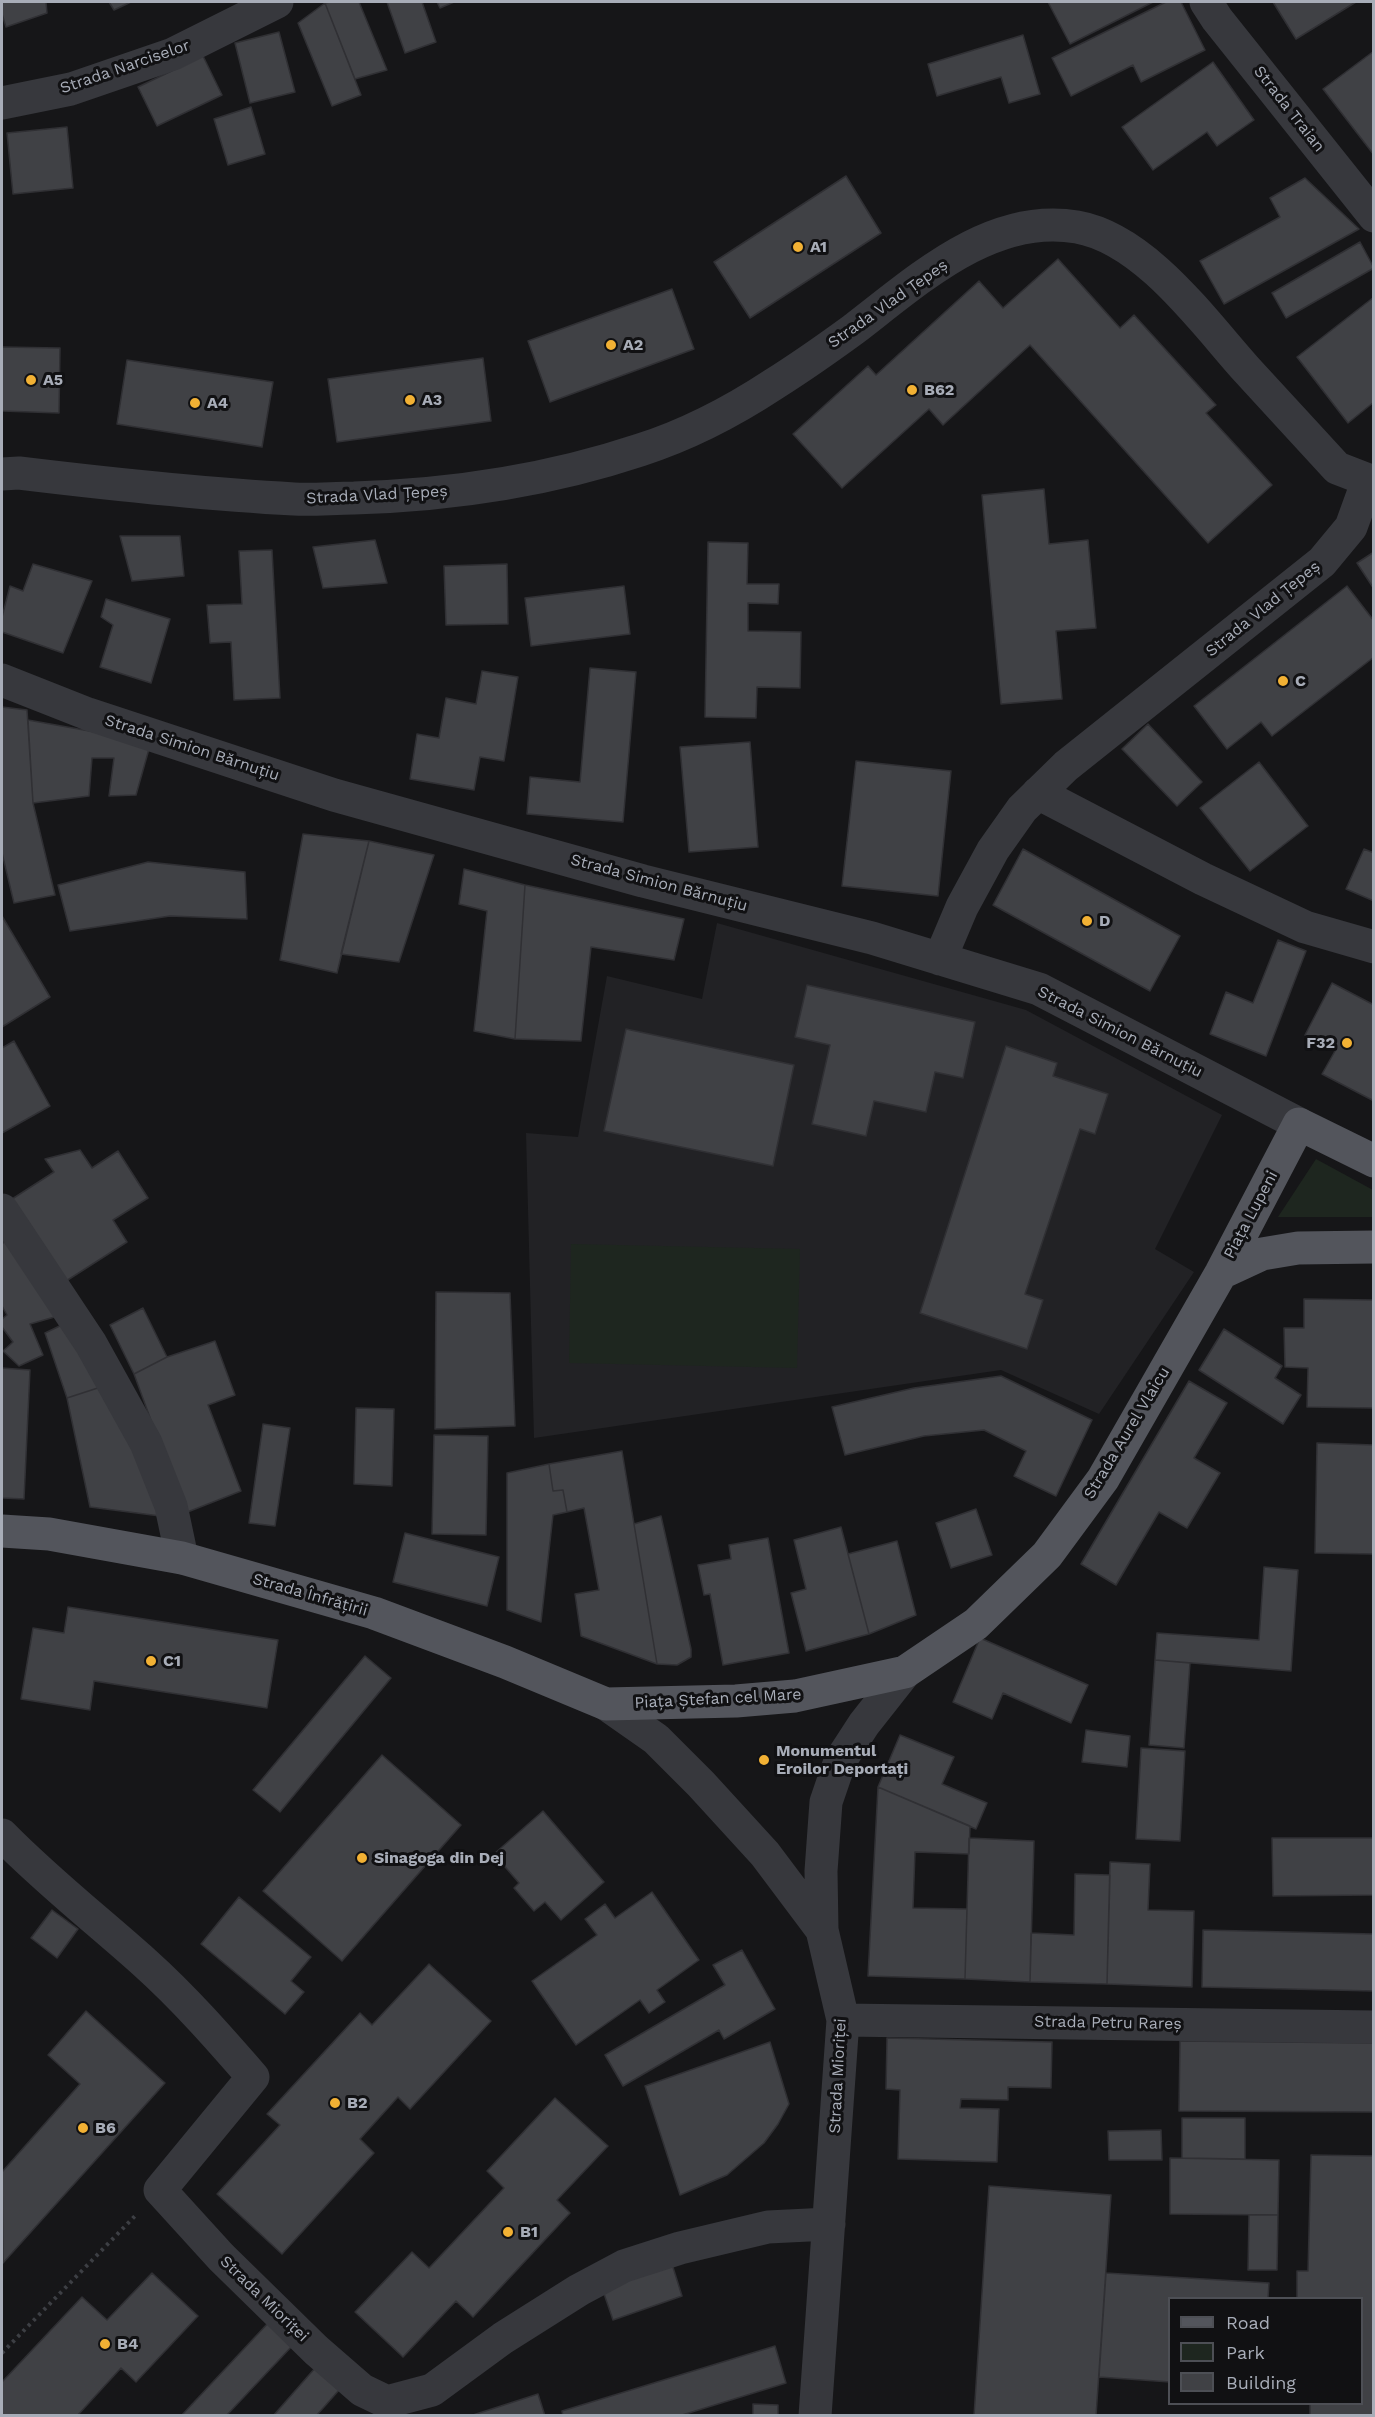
<!DOCTYPE html>
<html>
<head>
<meta charset="utf-8">
<style>
  body { margin:0 }
  #map { position:relative; width:1375px; height:2417px; overflow:hidden; background:#161618; font-family:"Work Sans",sans-serif }
  canvas { display:block }
  .frame { position:absolute; inset:0; border:3px solid #a8adb8; pointer-events:none }
  .legend { position:absolute; left:1168px; top:2297px; width:195px; height:108px; box-sizing:border-box; background:#111113; border:2px solid #4d4f55; margin:0; padding:8px 10px; list-style:none; font-size:18px; color:#a8adb8 }
  .legend li { display:flex; align-items:center; gap:12px; height:30px }
  .legend b { width:30px; border:2px solid #4d4f55 }
</style>
</head>
<body>
<div id="map">
<canvas width="1375" height="2417"></canvas>
<div class="frame"></div>
<ul class="legend">
<li><b style="height:8px;background:#53555c"></b>Road</li>
<li><b style="height:16px;background:#1e261f"></b>Park</li>
<li><b style="height:16px;background:#404145"></b>Building</li>
</ul>
</div>
<script>
const c = document.querySelector('canvas').getContext('2d');
c.lineJoin = 'round';
function fillPath(path, color) {
  c.fillStyle = color;
  c.fill(path, 'evenodd');
}
function strokePath(path, color, width, dash) {
  c.strokeStyle = color;
  c.lineWidth = width;
  c.lineCap = dash ? 'butt' : 'round';
  c.setLineDash(dash || []);
  c.stroke(path);
}
function write(font, color, halo, rows, align = 'center') {
  c.font = font + ' "Work Sans",sans-serif';
  c.lineWidth = 6;
  c.setLineDash([]);
  c.textBaseline = 'middle';
  c.strokeStyle = halo;
  c.fillStyle = color;
  for (const [text, x, y, turn = 0] of rows) {
    c.save();
    c.translate(x, y);
    c.rotate((+turn || 0) * Math.PI / 180);
    c.textAlign = isNaN(turn) ? turn : align;
    if (halo) c.strokeText(text, 0, 0);
    c.fillText(text, 0, 0);
    c.restore();
  }
}
fillPath(new Path2D(`
  M717 923 1026 1010 1222 1115 1155 1249 1194 1272 1099 1414 1001 1370 534 1438 526 1133 578 1137 607 976 702 999Z`), '#222225');
fillPath(new Path2D(`
  M1316 1159 1373 1190V1217H1278Z
  M571 1244 800 1249 797 1368 569 1363Z`), '#1e261f');
const building = new Path2D(`
  M2 2H46L47 13 6 27 2 14Z
  M109 2H131L114 10Z
  M330 2H359L387 70 355 79 325 3Z
  M387 2H422L436 42 405 53Z
  M437 2H454L440 8Z
  M1048 2H1153L1070 44Z
  M1166 2H1181L1205 50 1141 82 1133 65 1071 96 1052 58Z
  M1273 2H1356L1296 39Z
  M325 3 361 95 332 106 298 23Z
  M279 32 295 92 250 103 235 43Z
  M1023 35 1040 94 1009 103 1001 77 937 96 928 64Z
  M1374 51V155L1323 89Z
  M203 56 222 95 157 126 138 87Z
  M1213 62 1254 120 1217 146 1207 132 1153 170 1122 127Z
  M251 107 265 154 228 165 214 119Z
  M67 127 73 188 13 194 7 133Z
  M846 176 881 233 750 318 714 262Z
  M1305 178 1359 229 1224 304 1200 261 1280 217 1270 198Z
  M1360 242 1374 268 1286 318 1272 293Z
  M1058 259 1120 328 1134 315 1216 405 1206 413 1272 485 1208 543 1030 345 943 425 929 409 842 488 793 434 868 366 876 375 979 281 1003 308Z
  M672 289 694 349 550 402 528 341Z
  M1374 297V402L1348 423 1297 357Z
  M2 347 60 348 59 413 2 411Z
  M483 358 491 421 337 442 328 379Z
  M127 360 273 382 262 447 117 424Z
  M1044 489 1049 544 1088 540 1096 628 1056 631 1062 699 1001 704 982 495Z
  M120 536H180L184 576 132 581Z
  M375 540 387 583 323 588 313 547Z
  M708 542 748 543 747 584H779L778 604 748 603V631L801 632 800 688 757 687 756 718 705 717Z
  M272 550 280 698 234 700 231 642 210 643 207 605 242 604 239 551Z
  M1374 552V589L1357 563Z
  M33 564 92 581 63 653 2 632V617L10 586 23 591Z
  M507 564 508 624 446 625 444 566Z
  M624 586 630 634 531 646 525 598Z
  M1347 586 1374 621V657L1272 736 1261 722 1227 749 1194 706Z
  M106 599 170 619 151 683 100 667 113 625 101 617Z
  M590 668 636 672 623 822 527 814 530 777 580 782Z
  M482 671 518 677 504 761 480 757 474 790 410 779 417 734 439 738 446 698 476 704Z
  M2 707 27 710 33 803 55 895 14 903 2 853Z
  M28 720 151 742 136 795 109 796 114 758H92L89 796 33 803Z
  M1148 724 1202 782 1177 806 1122 749Z
  M750 742 758 847 689 852 680 747Z
  M856 761 951 771 938 896 842 886Z
  M1259 762 1308 826 1250 871 1200 808Z
  M303 834 369 841 337 973 280 960Z
  M369 841 434 855 399 962 341 954Z
  M1023 849 1180 936 1150 991 993 905Z
  M1364 849 1374 853V901L1346 889Z
  M148 862 245 872 247 919 170 916 70 931 58 885Z
  M464 869 525 885 515 1039 474 1031 487 911 459 904Z
  M525 885 684 919 674 960 591 947 581 1041 515 1039Z
  M2 916 50 997 2 1027Z
  M1278 940 1306 951 1266 1056 1210 1034 1226 992 1253 1003Z
  M1332 983 1374 1005V1101L1322 1074 1335 1051 1305 1035Z
  M807 985 975 1022 963 1078 935 1072 926 1112 874 1101 866 1136 812 1124 830 1045 795 1037Z
  M626 1029 794 1065 773 1166 604 1131Z
  M14 1041 50 1106 2 1133V1048Z
  M1006 1046 1057 1063 1053 1076 1108 1094 1095 1134 1080 1129 1025 1294 1043 1300 1027 1349 920 1313Z
  M80 1150 92 1168 118 1151 148 1198 113 1220 127 1242 63 1283 9 1201 54 1172 45 1159Z
  M5 1241 58 1316 30 1324 43 1355 19 1366 3 1351 13 1342 2 1327V1319L7 1315 2 1306V1244Z
  M436 1292 510 1293 515 1426 435 1429Z
  M1304 1299 1374 1300V1408L1307 1407 1308 1368 1285 1367 1284 1328H1304Z
  M143 1308 167 1357 134 1374 110 1325Z
  M66 1323 107 1385 67 1398 45 1333Z
  M1224 1329 1282 1366 1275 1378 1301 1395 1283 1424 1199 1370Z
  M215 1341 235 1395 208 1405 241 1491 185 1513 134 1374 167 1357Z
  M2 1368 30 1370 24 1499 2 1498Z
  M1001 1376 1092 1420 1056 1496 1014 1476 1026 1451 984 1430 924 1436 845 1455 832 1407 914 1388Z
  M1189 1381 1227 1403 1194 1458 1220 1473 1187 1528 1159 1512 1116 1585 1081 1564Z
  M107 1385 160 1516 90 1507 67 1398Z
  M356 1408 394 1409 392 1486 354 1484Z
  M263 1424 290 1428 275 1526 249 1523Z
  M434 1435 488 1436 486 1535 432 1534Z
  M1317 1443 1374 1445V1554L1315 1553Z
  M622 1451 634 1524 657 1664 581 1636 575 1594 599 1590 584 1508 567 1512 563 1490 553 1491 549 1464Z
  M549 1464 553 1491 563 1490 567 1512 553 1515 541 1622 507 1610V1473Z
  M976 1509 992 1555 951 1568 936 1523Z
  M661 1516 691 1649V1657L677 1665 657 1664 634 1524Z
  M841 1527 869 1634 806 1651 791 1593 806 1589 794 1540Z
  M405 1533 499 1557 487 1606 393 1582Z
  M768 1538 789 1653 723 1665 710 1594 704 1595 698 1565 731 1559 729 1545Z
  M897 1541 916 1615 869 1634 848 1554Z
  M1264 1567 1298 1570 1291 1671 1155 1660 1157 1633 1259 1640Z
  M68 1607 278 1640 267 1708 94 1681 90 1710 21 1699 33 1628 64 1633Z
  M980 1638 1088 1685 1071 1723 1003 1693 992 1719 953 1702Z
  M365 1656 391 1678 280 1812 253 1790Z
  M1155 1660 1190 1663 1184 1748 1149 1745Z
  M1086 1730 1130 1736 1127 1767 1082 1762Z
  M900 1735 954 1757 942 1784 987 1803 976 1829 878 1787Z
  M1141 1748 1185 1751 1180 1841 1136 1839Z
  M382 1755 461 1825 342 1961 263 1891Z
  M878 1787 970 1826 969 1854 915 1852 913 1908 967 1909 965 1979 868 1976Z
  M543 1811 604 1882 561 1920 545 1902 534 1911 514 1888 519 1883 494 1854Z
  M969 1838 1034 1841 1030 1982 965 1979Z
  M1272 1838H1374V1895L1273 1896Z
  M1110 1862 1150 1864 1148 1910 1194 1911 1192 1987 1107 1984Z
  M1075 1874 1110 1875 1107 1984 1030 1982 1031 1933 1074 1935Z
  M652 1892 699 1960 657 1990 665 2002 649 2013 640 2000 576 2045 532 1981 597 1935 585 1919 605 1904 615 1918Z
  M239 1897 311 1957 291 1981 304 1992 285 2014 201 1944Z
  M52 1910 78 1929 57 1958 31 1938Z
  M1203 1930 1374 1934V1991L1202 1987Z
  M742 1950 775 2009 724 2039 719 2030 623 2086 605 2055 725 1985 713 1965Z
  M429 1964 491 2021 410 2109 398 2097 360 2139 374 2153 282 2254 217 2194 280 2125 267 2114 360 2013 372 2025Z
  M86 2011 165 2083 3 2263 2 2172 80 2084 48 2055Z
  M887 2038 1052 2042 1051 2088 1008 2087V2100L961 2099 960 2108 999 2109 997 2162 898 2159 900 2090 886 2089Z
  M1180 2041 1374 2043V2112L1179 2111Z
  M770 2042 789 2104 778 2124 764 2143 727 2175 680 2195 645 2086Z
  M555 2098 608 2146 557 2200 570 2213 473 2317 456 2301 403 2357 355 2312 412 2252 429 2268 504 2188 487 2171Z
  M1182 2118H1245V2159L1182 2158Z
  M1161 2130 1162 2160H1109L1108 2131Z
  M1311 2155 1374 2156V2416H1310V2404H1362V2298H1297V2271H1308Z
  M1170 2158 1279 2160 1278 2215 1170 2214Z
  M989 2186 1111 2195 1096 2416H974Z
  M1249 2215H1278L1277 2270H1248Z
  M672 2264 682 2296 613 2320 602 2288Z
  M152 2273 198 2316 136 2382 121 2368 77 2416H2V2382L82 2297 107 2320Z
  M1106 2273 1269 2283 1268 2298H1170V2382L1099 2377Z
  M270 2321 294 2344 226 2416H181Z
  M775 2346 786 2383 679 2416H563L562 2411Z
  M316 2367 340 2389 316 2416H273Z
  M538 2394 545 2416H470Z
  M753 2404 778 2405V2416H753Z`);
fillPath(building, '#404145');
strokePath(building, '#303034', 1.5);
strokePath(new Path2D(`
  M2 2353 135 2216`), '#3d3f44', 4, [3, 4.5]);
strokePath(new Path2D(`
  M1206 2 1217 19 1374 216
  M2 103 71 89 173 54 277 2
  M2 474 19 473C110 484 202 494 294 499 314 500 334 498 354 498 451 495 547 481 640 450 687 435 733 411 774 384 801 367 828 348 854 329 918 280 991 212 1077 227 1145 239 1203 321 1246 369 1276 402 1307 435 1337 468L1368 480
  M2 680 88 714 334 795 643 881 872 938 1039 989 1299 1124
  M1038 793 1203 879 1305 927 1374 947
  M940 959 962 907 993 850 1022 809 1066 766 1322 562 1351 527 1368 480
  M2 1210 91 1344 146 1443 171 1506 182 1558
  M606 1704 656 1739 701 1784 765 1854 822 1930
  M2 1835C47 1881 97 1920 145 1963 184 1998 219 2038 253 2077L160 2190 221 2257 316 2350 362 2390 387 2402 432 2390 503 2338 579 2290 624 2266 680 2248 768 2227 829 2224
  M843 2020 1374 2027
  M815 2416 843 2020 822 1930 821 1871 826 1802 840 1761 864 1724 905 1672`), '#37383d', 33);
strokePath(new Path2D(`
  M1221 1273 1262 1254 1298 1248 1374 1247
  M2 1531 49 1534 182 1558 374 1613 505 1662 606 1704 736 1701 795 1696 905 1672 976 1624 1047 1555 1103 1479 1221 1273 1299 1124 1374 1161`), '#53555c', 33);
for (const [x, y, r, color] of [
  [798,247,6,"#f2b134"],
  [611,345,6,"#f2b134"],
  [31,380,6,"#f2b134"],
  [912,390,6,"#f2b134"],
  [410,400,6,"#f2b134"],
  [195,403,6,"#f2b134"],
  [1283,681,6,"#f2b134"],
  [1087,921,6,"#f2b134"],
  [1347,1043,6,"#f2b134"],
  [151,1661,6,"#f2b134"],
  [764,1760,6,"#f2b134"],
  [362,1858,6,"#f2b134"],
  [335,2103,6,"#f2b134"],
  [83,2128,6,"#f2b134"],
  [508,2232,6,"#f2b134"],
  [105,2344,6,"#f2b134"]
]) {
  const dot = new Path2D();
  dot.arc(x, y, r, 0, 2 * Math.PI);
  c.fillStyle = color;
  c.fill(dot);
  strokePath(dot, '#111113', 2);
}
write('16px', '#a8adb8', '#111113', [
  ["Strada Narciselor",125,67,-19],
  ["Strada Traian",1289,109,52],
  ["Strada Vlad Țepeș",888,304,-35],
  ["Strada Vlad Țepeș",377,495,-3],
  ["Strada Vlad Țepeș",1263,609,-39],
  ["Strada Simion Bărnuțiu",192,748,18],
  ["Strada Simion Bărnuțiu",659,883,15],
  ["Strada Simion Bărnuțiu",1120,1032,27],
  ["Piața Lupeni",1251,1215,-62],
  ["Strada Aurel Vlaicu",1127,1433,-59],
  ["Strada Înfrățirii",310,1595,16],
  ["Piața Ștefan cel Mare",718,1699,-3],
  ["Strada Petru Rareș",1108,2023,1],
  ["Strada Mioriței",838,2076,-87],
  ["Strada Mioriței",264,2299,44]
]);
write('bold 16px', '#a8adb8', '#111113', [
  ["A1",810,247],
  ["A2",623,345],
  ["A5",43,380],
  ["B62",924,390],
  ["A3",422,400],
  ["A4",207,403],
  ["C",1295,681],
  ["D",1099,921],
  ["F32",1335,1043,"right"],
  ["C1",163,1661],
  ["Monumentul",776,1751],
  ["Eroilor Deportați",776,1769],
  ["Sinagoga din Dej",374,1858],
  ["B2",347,2103],
  ["B6",95,2128],
  ["B1",520,2232],
  ["B4",117,2344]
], 'left');
</script>
</body>
</html>
